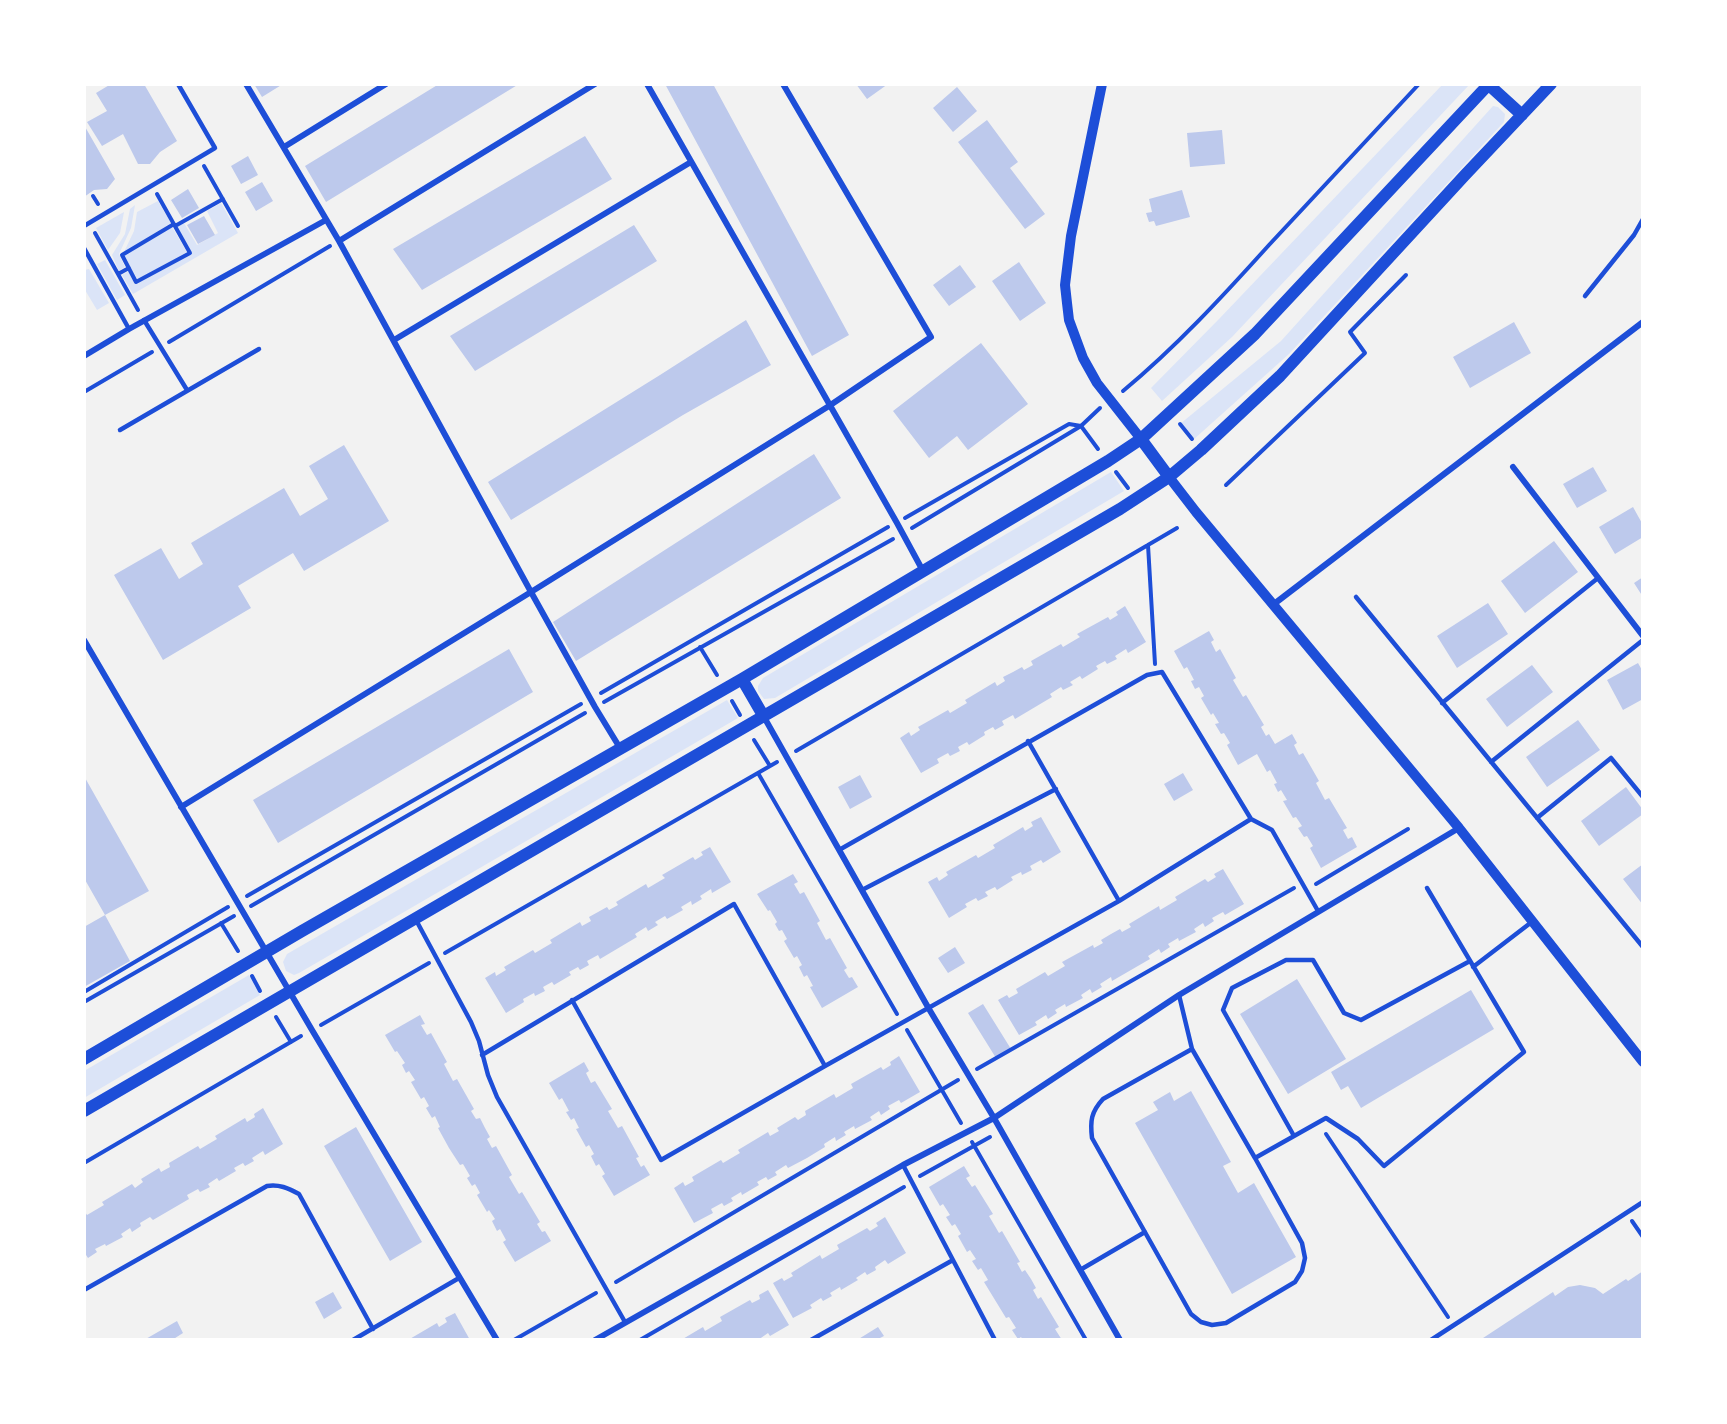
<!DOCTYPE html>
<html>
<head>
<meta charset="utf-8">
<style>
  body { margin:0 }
  #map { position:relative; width:1727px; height:1424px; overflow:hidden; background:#f2f2f2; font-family:"Fira Sans Condensed",sans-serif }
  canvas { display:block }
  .frame { position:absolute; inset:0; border:86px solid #fff; pointer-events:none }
</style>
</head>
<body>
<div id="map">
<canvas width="1727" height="1424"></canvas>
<div class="frame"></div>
</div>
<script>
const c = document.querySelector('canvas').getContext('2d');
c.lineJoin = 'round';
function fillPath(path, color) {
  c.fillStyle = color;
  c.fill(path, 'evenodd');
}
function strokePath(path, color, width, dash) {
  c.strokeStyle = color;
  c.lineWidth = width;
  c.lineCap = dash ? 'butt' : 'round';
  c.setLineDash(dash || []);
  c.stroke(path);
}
fillPath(new Path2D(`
  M1443 84H1470L1232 337 1162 401 1151 388 1219 319Z
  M1493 106 1498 107 1505 114 1504 122 1289 354 1193 440 1180 424 1281 341Z
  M158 201 171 223 124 252 134 231 137 212Z
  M221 203 238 233 133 294 122 275 129 271 136 283 190 253 176 227 184 223 197 245 218 233 207 211Z
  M135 205 131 228 119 254 125 267 119 271 112 255 125 234 130 209Z
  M124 212 120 233 108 250 96 228Z
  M172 227 187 252 137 280 123 255Z
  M105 260 125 295 117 300 97 264Z
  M89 269 109 303 97 310 85 290H84V270Z
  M1111 472 1124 491 775 698 764 699 758 691V686L763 678Z
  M727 700 738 718 299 973 294 975 286 971 283 962 287 954Z
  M249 975 260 995 84 1098V1071Z`), '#dbe4f7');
fillPath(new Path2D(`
  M111 84H144L177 141 160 152 150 164H138L123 134 102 146 87 122 107 111 96 93Z
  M254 84H283L262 97Z
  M439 84H519L326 202 305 166Z
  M665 84H713L849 335 812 356Z
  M856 84H888L867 99Z
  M957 87 977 111 953 132 933 108Z
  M987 120 1018 162 1010 168 1045 214 1025 229 958 142Z
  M84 125 115 179 107 189 94 190 84 197Z
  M1222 130 1225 164 1190 167 1187 133Z
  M585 136 612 179 422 290 393 249Z
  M248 156 258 175 241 184 231 166Z
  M262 182 273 201 256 211 245 192Z
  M188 189 199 208 182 218 171 200Z
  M1182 190 1190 217 1156 226 1154 221 1149 222 1146 213 1152 212 1149 199Z
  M204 216 215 235 198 244 187 225Z
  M634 225 657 261 475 371 450 336Z
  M1019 262 1046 303 1020 321 992 281Z
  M960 265 976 287 949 306 933 285Z
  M746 320 771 365 683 415 511 520 488 482 660 375Z
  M1514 322 1531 353 1470 388 1453 357Z
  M981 343 1028 404 968 450 957 436 929 458 893 411Z
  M344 445 389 521 304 571 293 553 238 586 251 608 163 660 114 575 161 548 179 579 203 564 191 543 284 488 300 516 328 499 309 466Z
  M814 454 841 498 576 661 553 622Z
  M1593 467 1607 491 1577 508 1563 484Z
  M1633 507 1643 525V537L1615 554 1599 527Z
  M1554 541 1578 572 1525 613 1501 581Z
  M1643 577V597L1634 583Z
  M1488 603 1508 634 1457 668 1437 636Z
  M1125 606 1146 642 1128 653 1126 649 1115 656 1117 659 1107 664 1105 661 1096 666 1098 669 1082 679 1080 676 1070 682 1073 685 1063 690 1061 687 1050 694 1052 697 1015 719 1013 715 1002 721 1004 725 995 730 993 727 984 732 985 735 969 745 967 742 958 747 960 751 950 756 948 753 937 759 939 763 921 773 900 738 909 732 911 736 920 730 918 727 948 710 950 713 967 703 965 700 995 682 997 686 1005 681 1003 677 1013 672 1022 667 1024 670 1033 665 1031 661 1061 644 1063 647 1080 637 1077 634 1108 617 1110 620 1118 615 1116 612Z
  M1209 631 1214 640 1211 642 1216 652 1220 649 1236 678 1233 680 1243 697 1246 695 1264 725 1261 727 1266 736 1269 734 1275 744 1292 734 1297 743 1294 745 1299 755 1303 753 1319 781 1316 783 1325 800 1329 798 1347 828 1343 830 1348 839 1352 837 1357 847 1321 868 1310 848 1313 846 1307 836 1304 837 1298 828 1302 826 1296 817 1293 818 1283 801 1287 800 1281 790 1278 792 1274 784 1277 783 1270 770 1267 772 1257 754 1238 765 1227 745 1230 743 1224 733 1221 734 1215 724 1219 723 1213 713 1211 715 1201 698 1204 696 1199 687 1195 689 1191 681 1194 680 1187 667 1184 669 1174 651Z
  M509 649 533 692 278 843 253 800Z
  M1638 663 1643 672V699L1623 710 1607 680Z
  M1532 665 1553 692 1507 727 1486 699Z
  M1578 720 1600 750 1547 787 1526 757Z
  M1183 773 1193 790 1174 801 1164 784Z
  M860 775 872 797 850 809 838 787Z
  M84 776 149 891 105 915 84 878Z
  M1626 787 1643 810V814L1599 846 1581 821Z
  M1041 817 1061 852 1043 863 1041 860 1030 866 1032 870 1022 875 1021 872 1011 877 1013 880 997 890 995 887 985 892 988 896 978 901 976 898 965 904 967 907 949 918 928 882 937 877 939 881 948 875 946 872 976 855 978 858 995 848 993 845 1023 827 1025 831 1033 826 1031 822Z
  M710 847 731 882 712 893 711 889 700 896 702 899 692 905 691 901 681 907 683 910 667 919 665 916 655 922 658 925 648 931 646 927 635 934 637 937 600 959 598 955 587 961 589 965 580 970 578 967 569 972 571 975 554 985 552 982 543 987 545 991 535 996 534 993 523 999 524 1002 506 1013 485 978 495 972 496 976 506 970 504 967 533 950 535 953 552 943 550 940 580 922 582 926 591 921 589 917 607 907 609 910 618 905 616 902 646 884 648 888 665 878 662 875 693 857 695 860 703 855 701 852Z
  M1643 864V905L1623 879Z
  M1223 869 1244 904 1225 915 1223 912 1212 918 1214 921 1205 927 1203 923 1194 929 1196 932 1179 941 1178 938 1168 944 1170 947 1161 953 1159 949 1148 956 1150 959 1112 981 1111 977 1100 984 1102 987 1092 993 1090 989 1081 995 1083 998 1066 1007 1065 1004 1055 1010 1057 1013 1048 1019 1046 1015 1035 1022 1037 1025 1019 1035 998 1000 1007 995 1009 998 1018 993 1016 989 1045 972 1048 976 1065 966 1062 962 1093 945 1094 948 1103 943 1101 940 1111 934 1120 929 1122 932 1131 927 1129 924 1159 906 1160 910 1177 900 1175 897 1205 879 1208 882 1216 877 1214 874Z
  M793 874 798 882 794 884 800 894 804 892 820 921 817 923 826 940 830 938 847 968 844 970 849 978 852 977 858 987 822 1008 810 987 813 986 807 975 804 977 799 967 802 965 797 956 794 958 784 941 787 939 782 930 779 931 775 924 777 922 770 910 768 911 757 894Z
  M105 915 130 961 84 987V927Z
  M955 947 965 963 948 973 938 958Z
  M1297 979 1346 1059 1288 1094 1240 1014Z
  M1471 990 1494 1029 1361 1108 1348 1086 1341 1090 1331 1072Z
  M983 1004 1011 1049 996 1058 968 1013Z
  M420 1015 425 1024 421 1025 427 1035 431 1033 447 1062 444 1064 453 1081 457 1079 474 1109 471 1111 476 1119 480 1118 485 1128 490 1137 487 1139 492 1148 496 1146 512 1175 509 1177 519 1194 522 1192 540 1222 537 1224 542 1232 545 1231 551 1241 515 1262 503 1242 506 1240 500 1229 497 1231 492 1221 495 1219 489 1210 487 1212 477 1195 480 1193 475 1184 472 1186 467 1178 470 1176 463 1164 460 1165 449 1148 438 1128 440 1127 435 1116 432 1118 426 1108 429 1106 424 1097 421 1099 411 1082 415 1080 409 1071 406 1073 402 1065 405 1063 397 1051 395 1052 385 1035Z
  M899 1056 920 1092 901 1103 899 1100 888 1106 890 1109 881 1115 879 1111 870 1117 872 1120 855 1129 854 1126 844 1132 846 1135 836 1141 835 1137 824 1144 825 1147 807 1158 788 1168 786 1165 775 1172 777 1175 768 1180 766 1177 757 1182 759 1185 742 1195 741 1192 731 1198 733 1201 724 1206 722 1203 711 1209 713 1213 694 1223 674 1188 683 1182 685 1186 694 1181 692 1177 721 1160 723 1163 740 1153 738 1150 768 1132 770 1136 779 1131 777 1128 795 1117 798 1120 806 1115 805 1111 834 1094 836 1098 853 1088 851 1084 881 1067 883 1070 891 1065 890 1062Z
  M584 1062 589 1071 586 1073 591 1083 595 1081 612 1109 608 1111 618 1128 622 1126 639 1157 636 1158 641 1167 644 1165 650 1175 614 1196 602 1176 605 1174 599 1164 596 1166 591 1156 594 1154 589 1145 586 1147 576 1129 579 1128 574 1118 571 1120 566 1112 569 1111 562 1098 559 1100 549 1083Z
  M1191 1091 1231 1162 1223 1166 1238 1193 1254 1183 1296 1257 1232 1294 1135 1123 1158 1110 1153 1102 1170 1092 1174 1101Z
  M263 1108 283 1144 265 1155 263 1151 252 1158 254 1161 245 1166 243 1163 234 1168 236 1171 219 1181 217 1178 208 1184 210 1187 200 1192 198 1189 187 1195 189 1199 153 1220 150 1217 140 1223 141 1226 132 1232 130 1228 121 1234 123 1237 106 1246 105 1244 95 1249 97 1252 88 1258 86 1255 84 1256V1212H85L87 1215 104 1205 102 1202 132 1184 135 1188 143 1182 141 1179 159 1168 161 1172 170 1167 169 1163 198 1146 200 1149 217 1139 215 1136 245 1118 247 1122 255 1117 254 1114Z
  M356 1127 422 1242 390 1261 324 1146Z
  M964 1166 970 1176 966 1178 972 1187 975 1185 993 1214 989 1216 999 1233 1002 1231 1020 1262 1017 1263 1022 1272 1025 1270 1031 1279 1036 1288 1033 1290 1038 1299 1041 1297 1059 1327 1055 1329 1062 1340H1023L1021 1337 1018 1339 1012 1330 1016 1328 1009 1317 1006 1318 984 1282 988 1280 981 1268 978 1270 972 1261 976 1259 970 1250 967 1252 958 1236 961 1234 955 1224 952 1226 946 1217 950 1215 943 1204 940 1206 929 1187Z
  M885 1217 906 1253 888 1264 885 1260 875 1267 876 1270 867 1275 865 1272 856 1278 858 1280 841 1290 840 1287 830 1293 832 1296 823 1301 821 1298 810 1305 812 1308 793 1318 773 1283 782 1278 784 1281 793 1276 791 1273 820 1255 822 1259 839 1249 837 1245 867 1228 870 1231 878 1226 876 1223Z
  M1643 1271 1642 1340H1480L1553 1292 1555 1296 1568 1287 1580 1285 1595 1288 1603 1294 1626 1279 1628 1281Z
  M768 1290 789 1325 770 1336 768 1333 758 1340H681L703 1327 705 1331 722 1321 720 1317 750 1300 752 1303 760 1299 759 1295Z
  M333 1292 342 1308 324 1319 315 1302Z
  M455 1313 470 1340H408L437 1323 439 1327 447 1322 445 1318Z
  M177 1321 183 1333 172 1340H144Z
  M878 1327 884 1336 880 1338 881 1340H857Z`), '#bdc9ec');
strokePath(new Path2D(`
  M204 166 238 226
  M157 194 190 253 136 282 122 255 174 224
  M93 196 98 204
  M175 226 223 199
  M95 233 118 274
  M129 268 118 274 138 310
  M169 342 330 246
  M1123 391C1176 347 1223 296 1269 245 1319 192 1369 138 1419 84
  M84 392 152 352
  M1180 424 1192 439
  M1116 472 1128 488
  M1226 485 1365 353 1350 332 1406 275
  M905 518 1069 424 1081 426 1098 449
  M912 528 1081 426 1100 408
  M1148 545 1155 664
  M700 647 717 675
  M601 693 888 527
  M732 701 740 715
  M604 702 893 539
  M754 740 770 766
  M796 751 1177 528
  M758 773 897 1014
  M1316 884 1408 829
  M247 896 581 704
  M251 906 585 713
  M221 923 238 951
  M445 953 777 762
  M252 976 260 991
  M84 992 228 907
  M84 1002 234 916
  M276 1017 291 1042
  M321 1025 429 963
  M907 1030 961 1123
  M977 1069 1294 888
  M1326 1134 1448 1317
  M972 1142 1086 1340
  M84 1163 301 1036
  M920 1176 990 1137
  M1632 1221 1643 1237
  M616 1282 958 1080
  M514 1340 596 1293
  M640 1340 904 1187`), '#1d4ed8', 4);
strokePath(new Path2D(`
  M84 226 215 148 178 84
  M84 248 129 329
  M1585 296 1634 235 1643 219
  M144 320 187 390
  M120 430 259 349
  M1356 597 1643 947
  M1442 703 1598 578
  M1028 741 1119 901
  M1491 762 1643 640
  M1537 818 1611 758 1643 797
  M839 850 1147 675 1162 672 1251 819 1272 830 1318 911
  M862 890 1056 789
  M416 920 471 1022 479 1041 488 1075 497 1097 625 1322
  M1473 967 1533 921
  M1179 995 1192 1049
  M572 1000 661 1160 825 1066 1119 901 1251 819
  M482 1055 734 904 825 1066
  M1294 1136 1223 1010 1232 988 1286 960H1313L1344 1013 1361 1020 1470 961
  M1255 1158 1192 1049 1103 1099C1091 1112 1090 1121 1092 1138L1191 1314 1201 1322 1212 1325 1226 1323 1295 1282 1302 1271 1305 1258 1302 1243 1255 1158 1326 1118 1358 1139 1384 1166 1524 1052 1427 888
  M903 1165 995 1340
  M1080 1270 1145 1232
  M84 1290 267 1186C279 1184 288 1188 299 1194L373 1329
  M353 1340 459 1278
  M811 1340 953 1260
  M1431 1340 1643 1202`), '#1d4ed8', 4.5);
strokePath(new Path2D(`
  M246 84 339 241 531 592 829 406 931 337 783 84
  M647 84 897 523 923 571
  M284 147 386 84
  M339 241 595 84
  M394 340 691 162
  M84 356 129 329 326 220
  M1513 467 1643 636
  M1274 604 1643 322
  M84 640 312 1030 497 1340
  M764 717 929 1009 994 1118 1179 995 1459 828
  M181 807 531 592 595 707 620 748
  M595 1340 903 1165 994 1118 1120 1340`), '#1d4ed8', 6);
strokePath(new Path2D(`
  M1102 84 1071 236 1065 285 1067 303 1069 320 1083 358 1097 383 1141 439
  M1169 477 1196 512 1459 828 1643 1062`), '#1d4ed8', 10);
strokePath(new Path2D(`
  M1489 85 1522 115
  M1141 439 1169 477
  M742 679 764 717
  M84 1059 302 931 742 679 1108 461 1141 439 1255 334 1489 84
  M84 1111C429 910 775 711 1120 509L1169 477 1201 450 1280 376 1465 175 1551 84`), '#1d4ed8', 12);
</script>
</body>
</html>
